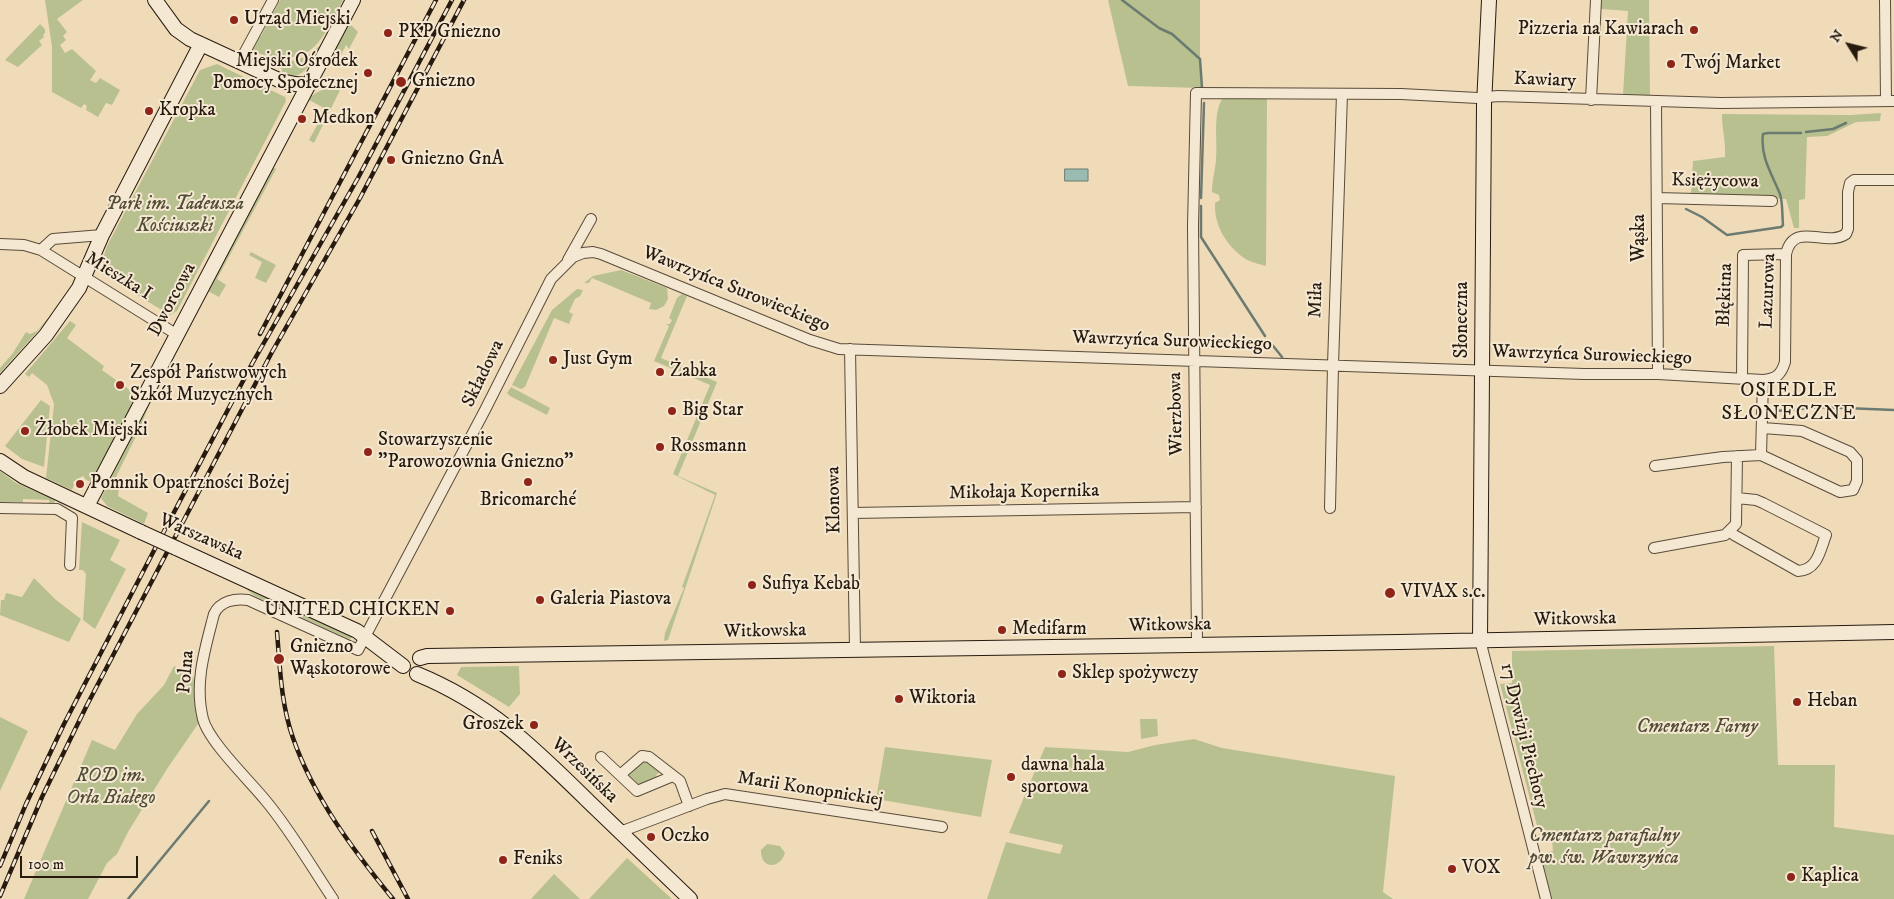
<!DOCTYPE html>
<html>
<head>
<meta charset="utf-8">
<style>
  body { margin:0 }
  #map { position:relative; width:1894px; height:899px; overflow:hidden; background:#f0dbb9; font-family:"IM FELL DW Pica",serif }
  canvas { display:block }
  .north { position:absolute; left:1824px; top:20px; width:50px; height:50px; -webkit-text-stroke:4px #f5e8d2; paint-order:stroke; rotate:306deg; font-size:14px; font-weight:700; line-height:20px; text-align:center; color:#271b10 }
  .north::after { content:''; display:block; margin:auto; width:18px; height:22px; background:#271b10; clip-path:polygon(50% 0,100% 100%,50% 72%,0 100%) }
  .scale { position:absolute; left:20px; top:856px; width:118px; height:22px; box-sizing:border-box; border:2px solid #271b10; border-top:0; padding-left:6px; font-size:15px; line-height:18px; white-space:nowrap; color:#271b10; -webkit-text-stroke:4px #f5e8d2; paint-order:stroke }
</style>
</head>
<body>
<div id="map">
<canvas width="1894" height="899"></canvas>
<div class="north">N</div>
<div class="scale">100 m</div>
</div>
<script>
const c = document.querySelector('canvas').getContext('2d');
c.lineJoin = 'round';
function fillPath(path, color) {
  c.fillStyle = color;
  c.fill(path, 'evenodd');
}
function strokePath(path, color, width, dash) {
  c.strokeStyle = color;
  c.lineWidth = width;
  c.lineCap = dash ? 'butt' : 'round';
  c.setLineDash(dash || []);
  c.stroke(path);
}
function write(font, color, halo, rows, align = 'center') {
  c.font = font + ' "IM FELL DW Pica",serif';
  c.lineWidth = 4;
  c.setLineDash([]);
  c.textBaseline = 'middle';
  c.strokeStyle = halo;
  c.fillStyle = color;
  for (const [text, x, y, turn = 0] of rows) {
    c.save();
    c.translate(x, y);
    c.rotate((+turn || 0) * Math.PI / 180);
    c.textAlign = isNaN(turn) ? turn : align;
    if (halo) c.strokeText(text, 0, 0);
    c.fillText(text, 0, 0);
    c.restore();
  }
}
fillPath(new Path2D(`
  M45 0H83L57 19 67 32 63 36 66 40 60 45 65 53 72 49 96 71 90 80 96 83 100 78 120 90 112 105 106 103 98 117 86 110 87 106 84 104 81 108 52 92V47Z
  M280 0H343C317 49 311 69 249 51L257 38 261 36Z
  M1108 0H1200V59L1202 88 1128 86Z
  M1601 0H1649L1650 95H1623L1628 11 1601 9Z
  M40 24 45 29V33L43 35 44 37 39 41 42 45 18 67 5 60Z
  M347 24H350L358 32 349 49 346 45 338 61 332 52Z
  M326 40C314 56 306 83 282 75V69L257 57C261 57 267 59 272 60 298 64 308 57 326 40Z
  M217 64 285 97 286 101 177 311 170 315 104 275C99 266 104 256 107 246L200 70Z
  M343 84 314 143 309 140 326 109 309 100C315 89 332 88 343 84Z
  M1223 97 1267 98 1266 266C1259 264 1250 262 1244 258 1226 245 1214 225 1215 203L1220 200 1219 195 1212 192C1212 181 1215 171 1216 160 1218 140 1212 115 1223 97Z
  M1881 113 1880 121 1856 122 1827 136 1807 137 1805 199 1799 200V228H1794L1786 199 1691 195 1693 161 1725 157C1726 142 1722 129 1722 114L1851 115Z
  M273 167 276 169 217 279 226 285 219 297 208 291Z
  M251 252 276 265 266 283 255 278 262 262 249 255Z
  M621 270 667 288 668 299 664 306 656 310 649 309 651 303 592 278 589 283H584L593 276Z
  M577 289 583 290 580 296 575 299 569 312 573 314 569 324 554 318 525 387 521 389 512 385 552 310Z
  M682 294 687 296 661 358 717 382 678 476 717 493 668 640 664 641 665 633 684 588 682 587 715 495 673 474 710 385 654 361 669 326 666 324H670L672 320 669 318 677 298Z
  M49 317 46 322 0 373V368L13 353 26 332 30 334 37 331Z
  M70 321 76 325 67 338 104 366 102 370 137 395 91 482 86 480 83 476 73 482 74 485 72 490 46 478 54 404 47 385 32 373 29 377 25 374Z
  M511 387 550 408 547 415 510 396 507 393Z
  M41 400 50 406 44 467 22 459 5 446Z
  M151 400 141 426 115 479 120 481 118 496 148 513 144 524 107 506 101 498Z
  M0 471 16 483 55 500 54 504H49V500L23 499V502H0Z
  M82 522 120 540 110 560 126 569 95 629 83 620 86 574 83 570H79Z
  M34 578 56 600 81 619 69 642 0 615 1 600H4L6 593 22 597Z
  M248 589 352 637V638L349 639 255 596 247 590Z
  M1774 646 1778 765H1835L1834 827 1894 835V899H1551L1539 854 1553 851 1552 840 1541 841 1500 684 1512 683V651Z
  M174 666 194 678 199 717 198 724 167 769 128 832 117 854 107 863 88 899H24L92 740 115 750 137 714 164 685Z
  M519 666 520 694 509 707 457 675 461 667Z
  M0 717 28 731 0 791Z
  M1140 719H1157L1158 736 1141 739Z
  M1194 739 1222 748 1395 776 1383 892 1393 899H987L1006 842 1060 854 1063 845 1009 833 1045 747 1128 752 1155 745Z
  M885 747 992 760 981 817 876 799Z
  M643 760 649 761 660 772 656 775 657 777 638 786 625 775Z
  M767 844 780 846 785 853C780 870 760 869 761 850Z
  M627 858 672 899H589Z
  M554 874 580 899H531Z`), '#b8c090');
const water = new Path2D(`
  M1065 169H1088V181H1065Z`);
fillPath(water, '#9abbb2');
strokePath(water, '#6c7b71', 1);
strokePath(new Path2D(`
  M1122 0 1159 28 1172 34 1200 59 1202 88
  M1806 132 1833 129 1846 123
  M1201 198 1204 103
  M1201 206V237L1265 336
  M1686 209 1702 217 1727 235 1781 227 1783 225C1782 215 1783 204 1780 194 1772 174 1760 157 1763 134L1768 133H1801
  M1270 342 1282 357
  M1776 411 1820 407 1894 410
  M128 899 209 801`), '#6c7b71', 2.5);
const street = new Path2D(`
  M1885 0 1886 101
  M240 61 273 0
  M1591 100 1596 0
  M1656 102 1658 374
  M1657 198 1772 201
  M0 244 24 245 41 250 176 334
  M41 250 53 239 102 235
  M568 260 591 219
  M850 349 855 650
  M1742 378 1743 255 1786 254
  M1761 455 1840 492 1853 490 1857 481V460L1850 452 1802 431 1763 428
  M1655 466 1723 457 1761 455 1763 380
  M0 508 57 509 72 518 70 565
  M1330 508 1333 365 1342 94
  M853 513 1196 507
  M1730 531 1734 535 1798 571C1818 570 1820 550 1826 535L1763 503 1756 500 1737 498
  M1654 548 1725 535 1736 524 1737 456
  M1480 640 1546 899
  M1197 644 1193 226 1196 93 1401 94 1478 98 1498 96 1721 103 1894 101
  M601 757 620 775
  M673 776 637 791 620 775 642 756 649 757 680 781 689 806
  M620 832 707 799 725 794 942 827
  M333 899C311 866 291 831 266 801 250 781 209 742 203 719 194 683 205 649 214 614 220 601 235 598 248 600L358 650 485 410 551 279 573 257 583 253 593 252 601 254 810 340 839 349 1584 374H1658L1763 380C1776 379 1781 375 1785 362L1786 254C1794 220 1826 248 1846 234L1848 229V192L1850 183 1854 180H1894`);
const secondary = new Path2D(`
  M155 0 176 29 190 39 281 81 295 84 308 85
  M0 386 46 335 79 288 102 235 201 44
  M0 461 24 477 141 532
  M87 506 353 0
  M176 548 357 631 403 666
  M1480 640 1484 105 1489 0
  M420 658 427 656 1399 642 1894 632
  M417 674C490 704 533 747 588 801 622 834 656 866 690 899`);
strokePath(street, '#594b3a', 12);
strokePath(secondary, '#271b10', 16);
strokePath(street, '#f5e8d2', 10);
strokePath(secondary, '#f5e8d2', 14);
const rail = new Path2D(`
  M260 334 436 0
  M277 632C280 668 281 704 293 738 314 798 353 850 393 899
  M372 831 408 899
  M0 866 26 804 64 724 161 537 253 362 358 178 452 0
  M0 896 42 797 87 705 272 352 360 198 464 0`);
strokePath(rail, '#271b10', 4.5);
strokePath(rail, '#f5e8d2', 2.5, [8]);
const secondaryBridge = new Path2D(`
  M141 532 176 548`);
strokePath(secondaryBridge, '#271b10', 16, []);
strokePath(secondaryBridge, '#f5e8d2', 14);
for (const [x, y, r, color] of [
  [234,20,5,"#8f2418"],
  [1694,30,5,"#8f2418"],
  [388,33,5,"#8f2418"],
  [1671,64,5,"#8f2418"],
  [368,73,5,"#8f2418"],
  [401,82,6,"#8f2418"],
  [149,111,5,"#8f2418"],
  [302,119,5,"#8f2418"],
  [391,160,5,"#8f2418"],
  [553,360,5,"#8f2418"],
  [660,372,5,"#8f2418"],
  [120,385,5,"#8f2418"],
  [672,411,5,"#8f2418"],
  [25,431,5,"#8f2418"],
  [660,447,5,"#8f2418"],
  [368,452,5,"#8f2418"],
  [528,482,5,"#8f2418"],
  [80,484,5,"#8f2418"],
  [752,585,5,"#8f2418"],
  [1390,593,6,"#8f2418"],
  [540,600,5,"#8f2418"],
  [450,611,5,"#8f2418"],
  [1002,630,5,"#8f2418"],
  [279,659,6,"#8f2418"],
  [1062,674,5,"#8f2418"],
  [899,699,5,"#8f2418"],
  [1797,702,5,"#8f2418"],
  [534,725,5,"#8f2418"],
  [1011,777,5,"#8f2418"],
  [651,837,5,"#8f2418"],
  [503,860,5,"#8f2418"],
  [1452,869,5,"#8f2418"],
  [1791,877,5,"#8f2418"]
]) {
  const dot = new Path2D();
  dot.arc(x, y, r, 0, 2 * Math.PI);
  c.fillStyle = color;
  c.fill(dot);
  strokePath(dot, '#f5e8d2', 2);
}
write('19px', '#271b10', '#f5e8d2', [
  ["Urząd Miejski",244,20],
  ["Pizzeria na Kawiarach",1684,30,"right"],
  ["PKP Gniezno",398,33],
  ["Miejski Ośrodek",358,62,"right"],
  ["Pomocy Społecznej",358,84,"right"],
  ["Twój Market",1681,64],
  ["Gniezno",412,82],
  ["Kropka",159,111],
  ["Medkon",312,119],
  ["Gniezno GnA",401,160],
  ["Just Gym",563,360],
  ["Żabka",670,372],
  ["Zespół Państwowych",130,374],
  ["Szkół Muzycznych",130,396],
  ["Big Star",682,411],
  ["Żłobek Miejski",35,431],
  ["Stowarzyszenie",378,441],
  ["\"Parowozownia Gniezno\"",378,463],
  ["Rossmann",670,447],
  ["Pomnik Opatrzności Bożej",90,484],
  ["Bricomarché",528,501,"center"],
  ["Sufiya Kebab",762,585],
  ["VIVAX s.c.",1401,593],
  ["Galeria Piastova",550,600],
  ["UNITED CHICKEN",440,611,"right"],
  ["Medifarm",1012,630],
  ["Gniezno",290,648],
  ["Wąskotorowe",290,670],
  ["Sklep spożywczy",1072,674],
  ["Wiktoria",909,699],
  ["Heban",1807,702],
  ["Groszek",524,725,"right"],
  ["dawna hala",1021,766],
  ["sportowa",1021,788],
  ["Oczko",661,837],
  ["Feniks",513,860],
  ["VOX",1462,869],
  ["Kaplica",1801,877]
], 'left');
write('19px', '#271b10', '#f5e8d2', [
  ["Kawiary",1545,81,2],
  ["Księżycowa",1715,182,1],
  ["Wąska",1640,238,-90],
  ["Mieszka I",118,277,32],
  ["Wawrzyńca Surowieckiego",736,290,22],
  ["Lazurowa",1769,291,-88],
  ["Błękitna",1726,295,-88],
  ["Dworcowa",173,300,-62],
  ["Miła",1317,300,-88],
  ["Słoneczna",1463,320,-90],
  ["Wawrzyńca Surowieckiego",1172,342,2],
  ["Wawrzyńca Surowieckiego",1592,356,2],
  ["Składowa",484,374,-64],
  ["Wierzbowa",1177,414,-91],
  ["Mikołaja Kopernika",1024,493,-1],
  ["Klonowa",835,500,-91],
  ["Warszawska",201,538,24],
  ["Witkowska",1575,620,-1],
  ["Witkowska",1170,626,-1],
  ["Witkowska",765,632,-1],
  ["Polna",187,672,-85],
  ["17 Dywizji Piechoty",1523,736,76],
  ["Wrzesińska",584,771,44],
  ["Marii Konopnickiej",810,790,9]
]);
write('italic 19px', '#524d36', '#f5e8d2', [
  ["Park im. Tadeusza",175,205],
  ["Kościuszki",175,227],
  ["Cmentarz Farny",1697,728],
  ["ROD im.",111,777],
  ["Orła Białego",111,799],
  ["Cmentarz parafialny",1604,837],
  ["pw. św. Wawrzyńca",1604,859]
]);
c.letterSpacing = '1px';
write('20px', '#271b10', '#f5e8d2', [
  ["OSIEDLE",1789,392],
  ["SŁONECZNE",1789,415]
]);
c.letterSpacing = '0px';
</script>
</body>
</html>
